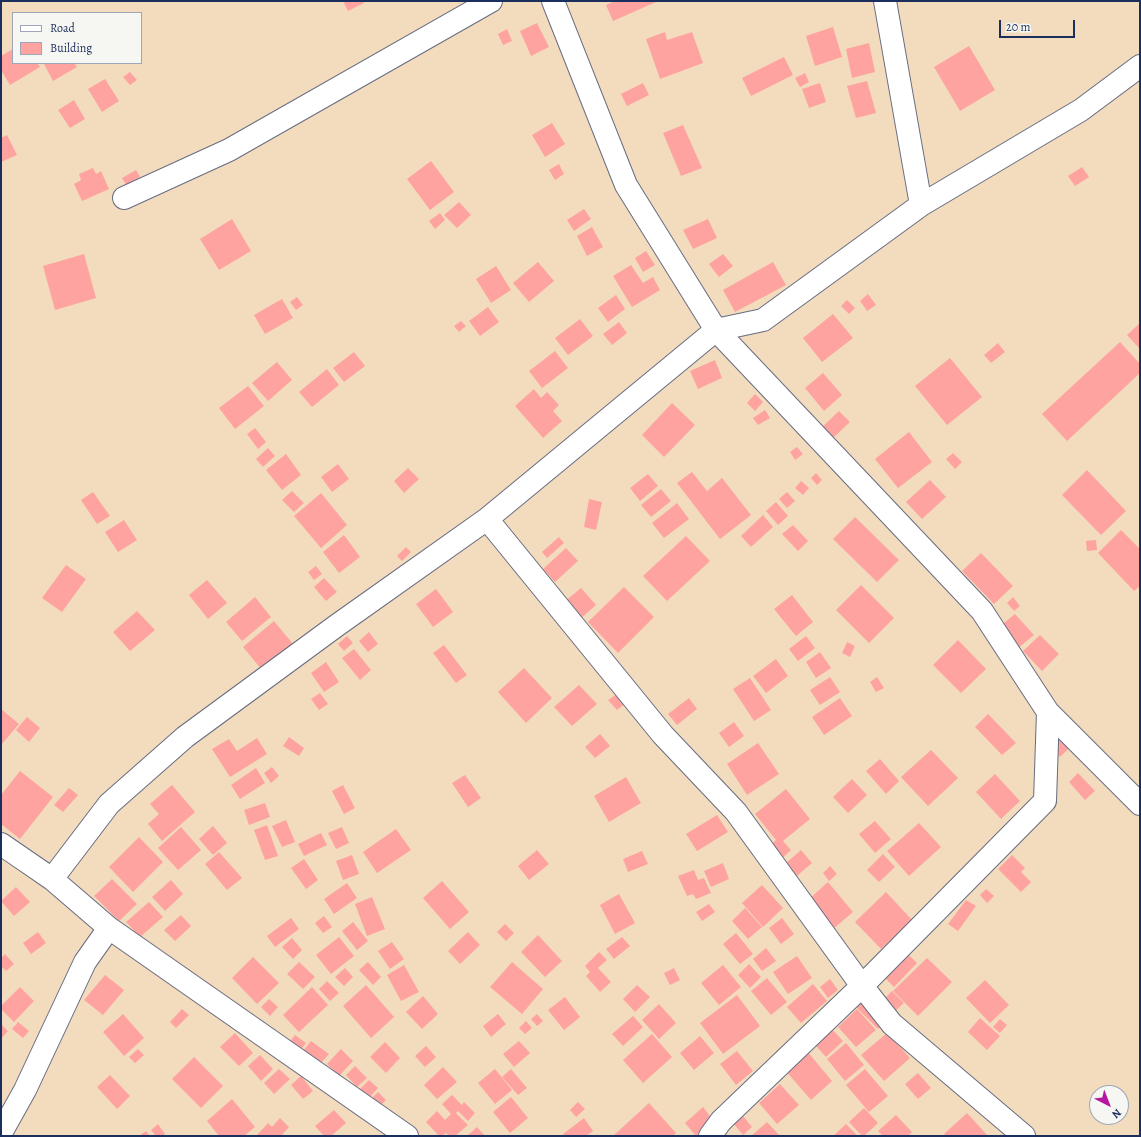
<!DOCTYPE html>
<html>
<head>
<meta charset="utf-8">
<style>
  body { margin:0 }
  #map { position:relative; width:1141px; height:1137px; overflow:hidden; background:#f3dcbe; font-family:Alegreya,serif }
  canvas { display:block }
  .frame { position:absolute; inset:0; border:2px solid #1b2f5e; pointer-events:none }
  .legend { position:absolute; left:12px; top:12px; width:130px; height:52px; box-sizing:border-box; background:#f6f6f2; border:1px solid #9ea6b7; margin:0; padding:5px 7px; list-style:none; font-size:12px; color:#1b2f5e }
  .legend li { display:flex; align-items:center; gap:8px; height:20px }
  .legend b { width:20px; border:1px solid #9ea6b7 }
  .north { position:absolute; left:1089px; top:1085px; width:40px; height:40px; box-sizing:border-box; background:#f6f6f2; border:1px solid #9ea6b7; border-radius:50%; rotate:138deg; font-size:11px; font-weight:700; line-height:16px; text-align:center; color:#1b2f5e }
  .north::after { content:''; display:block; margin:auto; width:14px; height:18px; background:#b5179e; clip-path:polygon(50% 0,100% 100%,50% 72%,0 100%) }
  .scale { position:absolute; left:999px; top:20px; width:76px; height:18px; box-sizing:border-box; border:2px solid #1b2f5e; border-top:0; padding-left:5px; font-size:12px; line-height:14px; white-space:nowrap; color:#1b2f5e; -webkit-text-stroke:3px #f6f6f2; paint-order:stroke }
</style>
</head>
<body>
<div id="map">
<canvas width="1141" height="1137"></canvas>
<div class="frame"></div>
<ul class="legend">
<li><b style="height:5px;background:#fff"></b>Road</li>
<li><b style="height:11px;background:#fea39f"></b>Building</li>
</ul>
<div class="north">N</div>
<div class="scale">20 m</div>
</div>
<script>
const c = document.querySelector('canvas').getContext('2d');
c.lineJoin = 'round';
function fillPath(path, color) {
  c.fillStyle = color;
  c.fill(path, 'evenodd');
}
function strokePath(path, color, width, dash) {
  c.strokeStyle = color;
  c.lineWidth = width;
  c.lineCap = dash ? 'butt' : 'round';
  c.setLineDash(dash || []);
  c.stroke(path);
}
fillPath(new Path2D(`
  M343 1H363L364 3 348 11Z
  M615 1H655L656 2 613 21 606 5Z
  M537 23 549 47 531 56 520 31Z
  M833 27 842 57 815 66 806 36Z
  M507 29 512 41 503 45 498 34Z
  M665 32 667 40 692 32 703 63 660 79 646 39Z
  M869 43 875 72 852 78 846 49Z
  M969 46 995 90 960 111 934 67Z
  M13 49V63H37L40 67 10 85 1 70V56Z
  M784 57 793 75 751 96 742 78Z
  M46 63H74L77 67 53 81 44 64Z
  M130 72 137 80 130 85 123 77Z
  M805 73 809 82 800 87 795 78Z
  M105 79 119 101 102 112 88 89Z
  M867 81 876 113 856 118 847 86Z
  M643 83 649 95 627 106 621 94Z
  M820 83 826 102 809 108 802 89Z
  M74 100 85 119 70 128 58 110Z
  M552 123 565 144 545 157 532 135Z
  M683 125 702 168 681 176 663 133Z
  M7 135 17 155 1 162V138Z
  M431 161 454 192 430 210 407 179Z
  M559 164 564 174 555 180 549 170Z
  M1082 167 1089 177 1075 186 1068 176Z
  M93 168 96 174 101 171 109 189 82 201 74 184 81 180 79 174Z
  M136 170 140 177 126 185 122 178Z
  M459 202 471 215 457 228 444 215Z
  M584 209 591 219 574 231 567 220Z
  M440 213 445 220 435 229 429 221Z
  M232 219 251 251 219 270 200 239Z
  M708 219 717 238 693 249 683 230Z
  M592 227 603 247 587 256 577 236Z
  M646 251 655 265 643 272 635 258Z
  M84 254 96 298 55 310 43 266Z
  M723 254 733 266 719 277 709 264Z
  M538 262 554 281 529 302 513 283Z
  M773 262 786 285 735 312 723 290Z
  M631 265 643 283 653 277 660 290 632 307 613 276Z
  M496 266 511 290 491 303 476 279Z
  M868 294 876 305 867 311 860 301Z
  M616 295 625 309 608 322 598 308Z
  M297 297 303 305 296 310 290 302Z
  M282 299 293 318 265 334 254 315Z
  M847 300 855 308 849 314 841 306Z
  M488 307 499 322 480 336 469 321Z
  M833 314 853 338 822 362 803 338Z
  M580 319 593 336 568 355 555 338Z
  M461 321 466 326 459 332 454 326Z
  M619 322 627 333 612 345 603 334Z
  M1140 323V349L1127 335Z
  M1120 342 1140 364V373L1067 441 1042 414Z
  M998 343 1005 352 991 363 984 355Z
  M555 351 568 368 542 388 529 371Z
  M354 352 365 366 344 382 333 368Z
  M950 358 982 397 947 425 915 386Z
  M715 360 722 378 698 389 690 371Z
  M277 362 292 380 268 401 252 383Z
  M327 369 339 385 312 407 299 392Z
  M823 373 842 395 824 411 805 388Z
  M248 386 264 406 235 429 219 408Z
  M534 389 541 398 547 392 559 405 553 411 562 421 543 438 515 406Z
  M755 394 763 402 755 411 747 403Z
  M672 403 695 425 664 457 642 435Z
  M765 410 770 418 758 425 753 418Z
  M839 411 850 422 832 439 821 428Z
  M255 428 266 442 258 449 247 434Z
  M909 432 932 462 898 488 875 459Z
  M797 447 803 454 795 460 790 452Z
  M268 448 275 456 263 467 256 459Z
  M953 453 962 462 955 469 946 459Z
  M286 454 301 475 282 490 266 470Z
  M338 464 349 479 332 492 321 477Z
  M408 468 419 479 404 493 394 481Z
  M1087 470 1126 511 1101 535 1062 495Z
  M692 472 707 491 722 478 751 515 720 539 677 483Z
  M816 473 822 480 817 485 811 478Z
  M648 474 658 486 640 501 630 488Z
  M930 480 946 497 922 519 906 502Z
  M801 481 809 488 803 495 795 488Z
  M661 489 671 501 651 517 641 505Z
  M292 491 304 503 294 512 282 500Z
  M93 492 110 516 97 524 81 500Z
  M787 492 795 501 787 508 779 499Z
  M321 493 347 525 321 548 294 516Z
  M589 499 602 502 596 530 584 527Z
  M776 502 788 516 778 525 766 511Z
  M677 503 689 519 664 538 652 523Z
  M763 515 773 527 751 547 741 536Z
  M855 517 899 560 877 582 833 539Z
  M124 520 137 540 118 552 105 532Z
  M793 525 808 541 798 551 782 534Z
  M1121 530 1140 549V586L1134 591 1098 553Z
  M344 535 360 557 339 573 323 552Z
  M686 536 710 561 667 601 643 576Z
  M559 537 564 543 547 558 542 552Z
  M1096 540 1097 550 1087 551 1086 541Z
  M406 547 411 552 402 561 397 556Z
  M566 548 578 561 555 582 543 569Z
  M981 553 1013 586 994 604 962 571Z
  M66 565 86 579 62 612 42 598Z
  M316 566 322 574 314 580 308 572Z
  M324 578 337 592 326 601 314 587Z
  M207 580 227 603 208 619 189 595Z
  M861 585 894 618 869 643 836 610Z
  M624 587 654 617 618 653 588 622Z
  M581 588 596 605 579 620 564 602Z
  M436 589 453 612 433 627 416 604Z
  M792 595 813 622 796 636 774 609Z
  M255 597 271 617 242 641 226 622Z
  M1013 597 1020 606 1014 611 1007 603Z
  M137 611 155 630 130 651 113 632Z
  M1015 614 1034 635 1017 649 999 627Z
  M274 621 293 644 262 670 243 647Z
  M369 632 378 644 368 652 359 641Z
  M1040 635 1059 654 1042 671 1023 651Z
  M347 636 353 643 344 651 338 644Z
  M806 636 815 648 798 661 789 649Z
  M958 640 986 669 961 693 933 665Z
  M847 642 855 646 850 657 842 653Z
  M444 645 467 675 456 683 433 653Z
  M354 649 371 670 360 680 342 658Z
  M820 652 831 668 816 678 806 662Z
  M776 659 788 676 766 693 753 676Z
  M326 662 339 682 324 692 311 673Z
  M524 668 552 698 526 723 498 692Z
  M830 677 840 692 820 705 810 690Z
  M877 677 884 688 876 692 870 682Z
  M750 678 771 710 754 721 733 689Z
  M579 685 597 704 572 726 554 707Z
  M320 693 328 704 319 710 311 699Z
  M617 694 625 704 617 710 608 700Z
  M689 698 697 709 677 725 668 714Z
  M840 698 852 716 824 735 812 717Z
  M1 709 19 724 1 745Z
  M988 714 1016 743 1002 755 975 727Z
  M27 717 40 728 29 742 16 730Z
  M734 722 744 736 729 747 719 733Z
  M600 734 610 746 595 758 585 747Z
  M1060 735 1071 746 1060 757 1050 747Z
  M289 737 304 748 299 756 283 746Z
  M257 738 267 754 230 777 212 749 229 739 237 751Z
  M758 743 779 774 747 795 727 764Z
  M931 750 958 778 928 806 901 777Z
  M880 759 899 781 886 794 866 771Z
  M272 767 279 776 271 783 264 773Z
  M256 768 265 783 240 799 231 785Z
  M20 771 53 797 20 839 1 824V795Z
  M1078 773 1095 791 1085 800 1069 782Z
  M995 774 1020 801 1001 819 976 792Z
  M465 775 481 798 468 807 452 783Z
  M626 777 641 803 609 822 594 796Z
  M852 779 867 795 848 813 833 797Z
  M172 785 195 812 162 841 148 824 159 814 150 804Z
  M343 785 355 808 344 814 332 791Z
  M69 788 78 795 63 812 54 805Z
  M786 789 810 819 783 841 791 850 776 864 764 851 776 840 755 814Z
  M265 803 270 817 249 825 244 810Z
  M717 815 728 832 697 851 686 834Z
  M286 820 295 842 282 847 272 826Z
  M875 821 891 839 875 853 859 834Z
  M919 823 941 847 909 876 887 851Z
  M267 825 278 856 265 860 254 830Z
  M213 826 227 843 213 855 199 839Z
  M181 827 201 850 178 870 158 848Z
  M342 827 349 843 336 849 328 833Z
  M396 829 411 850 377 873 363 852Z
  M321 833 327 845 304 856 298 844Z
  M139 837 163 862 133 892 109 867Z
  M537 850 549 864 529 880 518 866Z
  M801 850 812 863 791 881 780 868Z
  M642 851 648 864 628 872 623 859Z
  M219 852 242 878 227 890 205 864Z
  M883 854 895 867 879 882 867 870Z
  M352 855 359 874 343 880 336 861Z
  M1012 855 1025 868 1021 872 1031 882 1021 892 998 869Z
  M304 859 318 880 306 889 291 868Z
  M723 863 729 879 711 887 704 871Z
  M830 866 837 874 829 881 823 873Z
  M694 870 698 880 704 878 711 893 696 899 693 894 687 896 678 876Z
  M112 879 137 904 119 921 94 896Z
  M171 880 183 894 165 911 152 897Z
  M442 881 469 912 450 929 423 898Z
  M828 882 853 912 833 929 808 900Z
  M347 883 357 898 334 914 324 899Z
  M762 885 783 908 763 927 742 903Z
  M16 887 30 902 14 916 1 901Z
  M986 889 994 896 987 903 980 895Z
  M886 892 912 920 881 949 855 922Z
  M619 894 635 923 615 934 600 905Z
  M372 897 385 929 367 936 355 904Z
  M966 900 976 906 958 931 948 924Z
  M149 902 163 917 140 937 126 922Z
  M709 904 715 912 702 921 696 912Z
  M745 908 762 927 748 939 732 921Z
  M181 915 191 926 175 941 164 930Z
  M324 916 332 927 323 933 315 923Z
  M291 918 299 929 275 947 267 936Z
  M782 918 794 934 781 944 769 928Z
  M353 922 368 941 357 950 342 931Z
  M505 924 514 933 506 941 497 932Z
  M38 932 46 943 31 954 23 943Z
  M468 932 480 945 460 964 448 951Z
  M736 933 753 954 740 964 723 944Z
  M538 935 562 961 545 977 521 952Z
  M339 937 354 956 331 974 316 955Z
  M622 937 630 946 614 959 606 949Z
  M292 938 302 950 293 959 282 947Z
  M392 942 404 959 390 969 378 951Z
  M766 948 776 961 762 971 753 959Z
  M904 950 917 963 894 987 881 974Z
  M599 952 607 960 598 968 611 982 600 992 586 976 590 972 585 966Z
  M5 954 14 964 6 971 1 966V958Z
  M797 956 812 978 788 994 773 972Z
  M253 957 279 983 257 1004 232 978Z
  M927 958 952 982 918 1016 893 991Z
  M299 962 315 977 303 989 287 974Z
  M368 962 381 977 373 985 359 970Z
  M512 962 543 989 522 1014 490 987Z
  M749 964 761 977 750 988 738 975Z
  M404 965 419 992 401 1001 387 975Z
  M723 965 741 987 719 1005 701 983Z
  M345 968 353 977 344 986 335 977Z
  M674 968 680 980 670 985 664 973Z
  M105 975 124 990 103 1015 84 1000Z
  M767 978 787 1002 771 1015 751 991Z
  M830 979 838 990 828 998 820 987Z
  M985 980 1009 1005 990 1023 966 998Z
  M327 981 339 993 330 1001 319 989Z
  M813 984 827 1001 801 1023 787 1007Z
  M366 985 394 1017 371 1038 343 1006Z
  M637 985 650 997 635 1012 623 999Z
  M20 987 34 1001 14 1022 1 1009V1006Z
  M312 987 328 1005 299 1032 283 1015Z
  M892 991 904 1003 895 1011 884 999Z
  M737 995 760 1026 723 1054 700 1023Z
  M423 996 438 1014 422 1029 406 1012Z
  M565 997 580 1017 564 1030 548 1010Z
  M269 999 278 1007 270 1016 261 1007Z
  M861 1001 884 1024 878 1029 855 1006Z
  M659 1004 676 1023 659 1039 642 1020Z
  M182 1009 189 1015 176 1028 170 1022Z
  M857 1009 876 1030 856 1047 838 1027Z
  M123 1014 144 1038 124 1056 103 1032Z
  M498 1014 506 1024 491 1037 483 1026Z
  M537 1014 543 1021 537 1026 531 1019Z
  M633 1016 643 1027 623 1046 612 1034Z
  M980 1018 1000 1036 987 1050 968 1032Z
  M1000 1019 1007 1025 1000 1033 993 1027Z
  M526 1021 532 1028 525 1034 519 1028Z
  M18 1022 29 1031 23 1038 12 1029Z
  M1 1024 8 1031 1 1039Z
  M832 1029 843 1041 826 1057 815 1045Z
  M235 1033 253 1053 239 1066 220 1047Z
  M887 1033 910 1058 884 1081 861 1055Z
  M652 1034 672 1057 643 1083 623 1060Z
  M295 1035 306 1043 299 1052 288 1044Z
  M700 1036 714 1053 694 1070 680 1053Z
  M311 1041 329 1054 319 1065 302 1052Z
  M519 1041 530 1053 514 1067 503 1054Z
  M385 1042 400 1058 386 1073 370 1057Z
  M846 1043 864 1065 845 1081 827 1059Z
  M426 1046 436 1057 425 1067 415 1056Z
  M138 1049 144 1055 135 1063 129 1057Z
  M341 1049 353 1061 339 1076 327 1064Z
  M737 1051 753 1071 736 1085 720 1064Z
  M807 1051 832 1081 811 1100 785 1070Z
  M260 1055 273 1069 261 1081 248 1066Z
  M194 1057 223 1086 201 1108 172 1079Z
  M355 1066 367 1078 357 1087 346 1075Z
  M443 1067 457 1082 437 1099 424 1085Z
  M279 1069 290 1079 274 1094 264 1083Z
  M495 1069 512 1090 495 1104 478 1083Z
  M511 1069 527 1088 518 1095 502 1077Z
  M865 1069 888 1096 869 1112 846 1085Z
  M918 1073 931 1088 918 1099 905 1084Z
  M110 1075 130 1096 117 1109 97 1087Z
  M301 1076 313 1091 303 1099 291 1085Z
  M369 1080 378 1088 369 1098 360 1089Z
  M780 1084 799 1105 777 1124 759 1103Z
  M378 1092 386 1100 378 1108 370 1100Z
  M452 1095 462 1105 464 1102 475 1113 468 1121 458 1111 456 1113 468 1125 455 1136H449L446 1133 442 1136H439L426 1122 437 1111 445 1120 451 1114 442 1104Z
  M511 1097 528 1118 510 1133 493 1112Z
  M232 1099 255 1127 244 1136H219L207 1121Z
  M578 1102 585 1109 576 1117 570 1110Z
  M649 1103 676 1133 673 1136H613Z
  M703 1107 713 1120 696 1136 685 1123Z
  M864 1108 878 1123 864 1136H862L849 1122Z
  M334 1110 346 1123 331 1136H324L315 1126Z
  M967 1113 988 1136H946L944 1134Z
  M896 1115 912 1132 908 1136H883L878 1131Z
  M743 1116 752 1127 743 1135 734 1124Z
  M280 1118 289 1127 281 1136 257 1135 268 1123 272 1127Z
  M584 1118 593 1131 586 1136H564L563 1134Z
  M767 1122 780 1136H751Z
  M158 1124 165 1134 163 1136H156L151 1130Z
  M846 1124 858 1136H833Z
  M477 1127 485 1136H467Z
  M146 1131 150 1136H139Z`), '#fea39f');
const minor = new Path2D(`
  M553 1 626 185 716 330 982 611 1048 712 1140 804
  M885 1 921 205
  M124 198 229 150 491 1
  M487 519 663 735 736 812 862 986 892 1024 1024 1136
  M1 844 52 879 109 928 407 1136
  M52 879 109 804 185 737 336 626 487 519 716 330 763 320 921 205 1081 110 1140 66
  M1 1133 25 1090 85 962 109 928
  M710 1136 721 1121 862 986 1045 801 1048 712`);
strokePath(minor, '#676c80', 24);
strokePath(minor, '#fff', 22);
</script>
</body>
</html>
